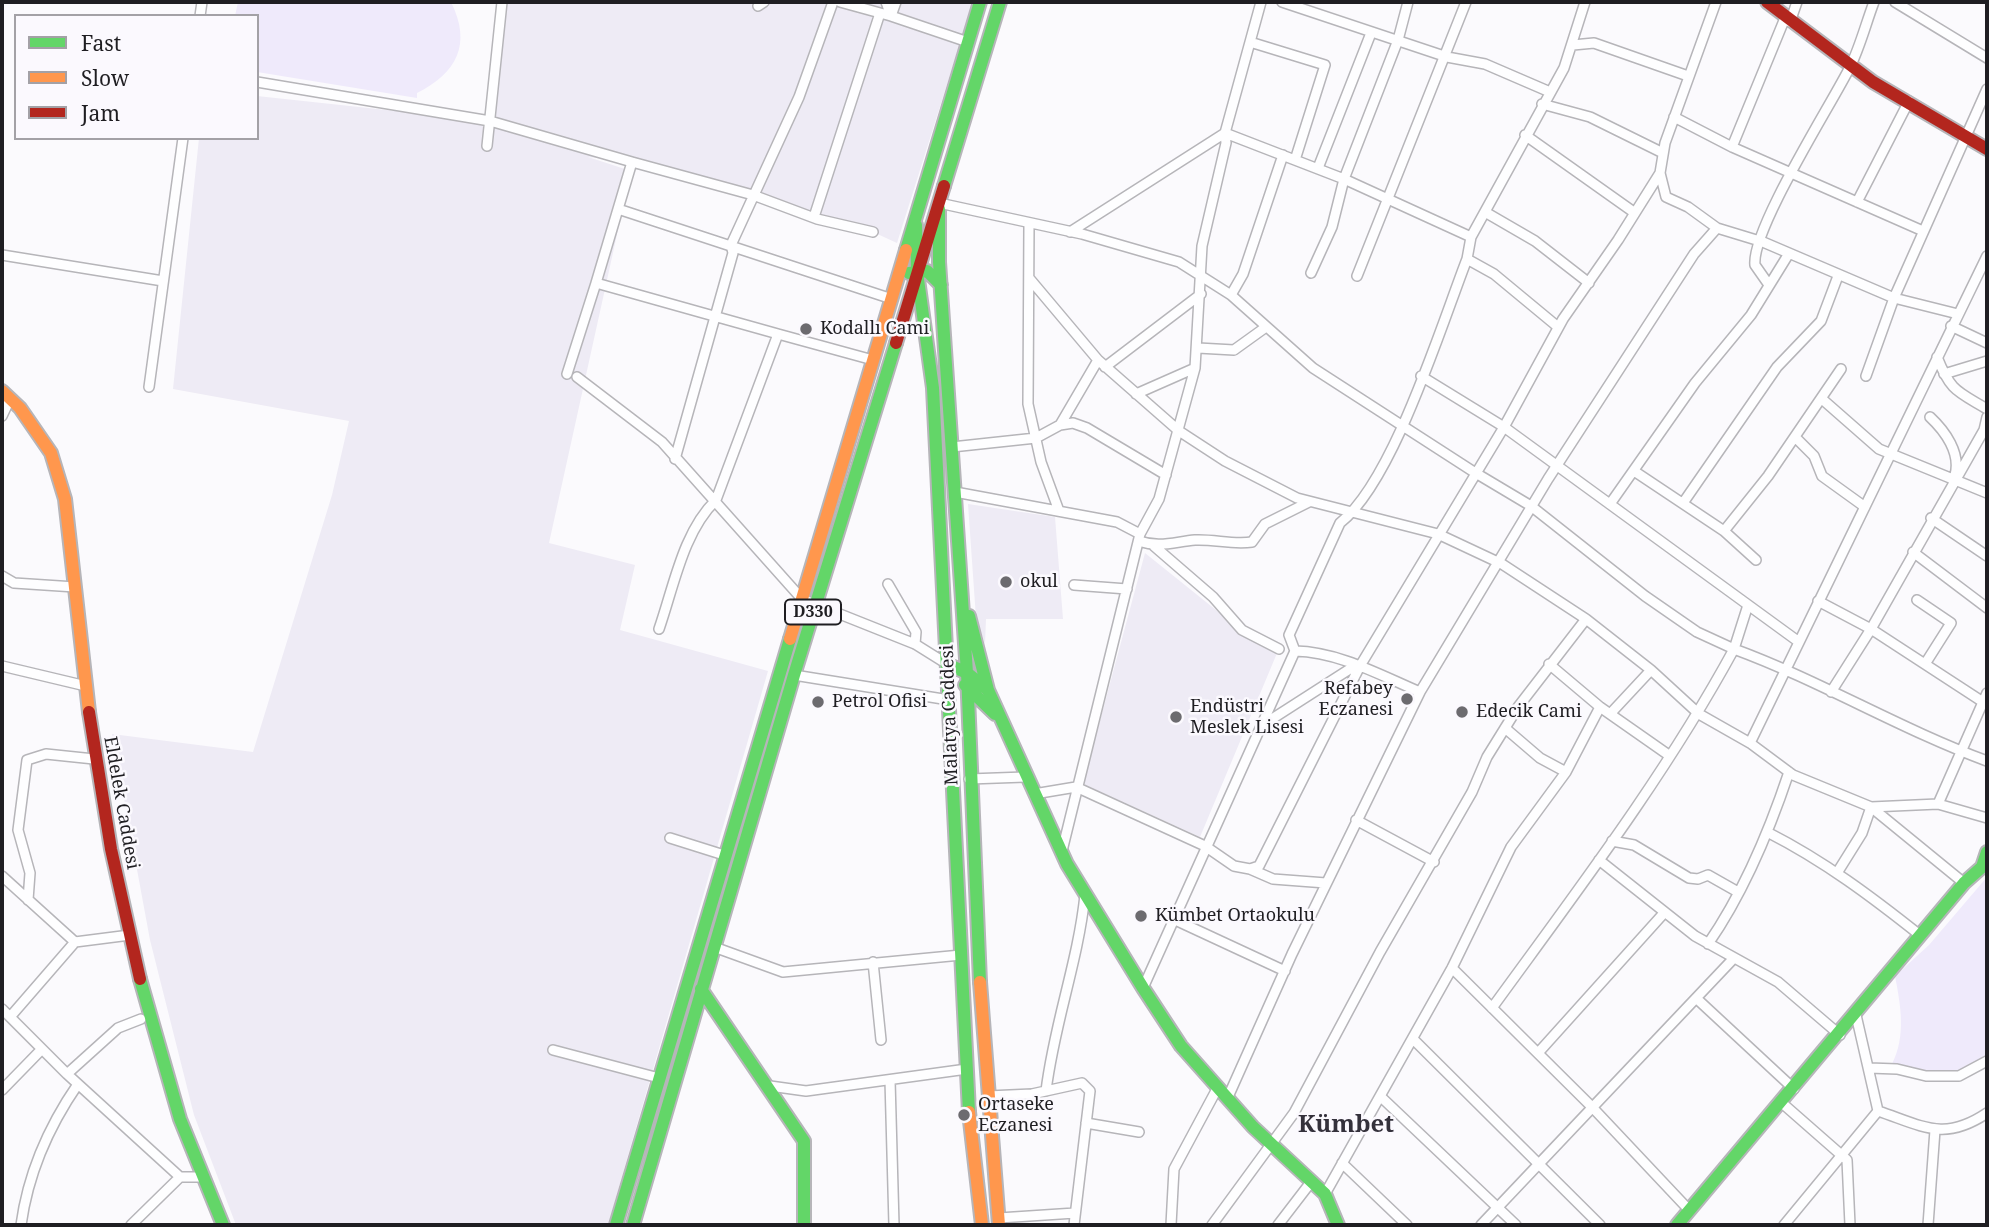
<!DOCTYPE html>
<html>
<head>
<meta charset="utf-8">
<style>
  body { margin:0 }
  #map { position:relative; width:1989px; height:1227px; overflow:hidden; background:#fbfafd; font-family:"Noto Serif",serif }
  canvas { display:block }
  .frame { position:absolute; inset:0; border:4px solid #1f1e22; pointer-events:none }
  .legend { position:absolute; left:14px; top:14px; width:245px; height:126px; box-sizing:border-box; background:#fbf9fe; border:2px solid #a3a1a6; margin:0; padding:9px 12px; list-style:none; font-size:21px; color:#1f1e22 }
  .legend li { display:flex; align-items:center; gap:14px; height:35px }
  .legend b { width:35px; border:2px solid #a3a1a6 }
</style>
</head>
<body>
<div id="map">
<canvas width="1989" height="1227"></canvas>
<div class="frame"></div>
<ul class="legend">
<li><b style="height:9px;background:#63d668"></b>Fast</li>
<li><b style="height:9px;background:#ff974d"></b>Slow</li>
<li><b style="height:9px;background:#b3261e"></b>Jam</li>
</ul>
</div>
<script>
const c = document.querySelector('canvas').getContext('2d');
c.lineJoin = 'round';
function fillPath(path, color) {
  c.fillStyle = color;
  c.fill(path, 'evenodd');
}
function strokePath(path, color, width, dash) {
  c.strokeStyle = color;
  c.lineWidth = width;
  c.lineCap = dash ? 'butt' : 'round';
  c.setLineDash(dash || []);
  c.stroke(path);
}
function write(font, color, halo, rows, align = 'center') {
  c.font = font + ' "Noto Serif",serif';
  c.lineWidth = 5;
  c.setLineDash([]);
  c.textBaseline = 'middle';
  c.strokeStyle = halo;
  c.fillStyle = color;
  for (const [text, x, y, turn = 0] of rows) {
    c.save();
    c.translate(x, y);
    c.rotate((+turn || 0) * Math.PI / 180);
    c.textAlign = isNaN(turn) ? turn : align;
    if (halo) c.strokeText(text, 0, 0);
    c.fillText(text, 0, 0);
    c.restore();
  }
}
fillPath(new Path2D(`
  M502 2H973L897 243 873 232 632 162 588 157 631 171 549 543 635 565 620 630 768 671 608 1225H236L194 1115 150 940 112 734 253 752 332 495 349 421 173 389 199 138H257V96L489 121Z
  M968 504 1055 517 1063 619H986L985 644 976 618Z
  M1145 553 1221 614 1280 646 1200 837 1083 784Z`), '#eeebf5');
fillPath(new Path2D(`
  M238 2H451C472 44 457 73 417 93V98L257 72V16H235Z
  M1987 877V1054L1956 1076H1918L1892 1064C1906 1036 1901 1007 1895 976L1929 945Z`), '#efeafb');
const street = new Path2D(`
  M840 2 891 16 896 2
  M886 2 891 16 968 42
  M1282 2 1447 57 1485 64 1550 92
  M1716 2 1665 143 1660 173 1666 197 1688 207 1717 228 1763 242 1894 298 1958 314
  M1895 2 1987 58
  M758 6 764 2
  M200 16 202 2
  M1790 22 1797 2
  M1250 42 1325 65 1295 160
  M1573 45 1594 43 1688 76
  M257 82 490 121 632 162
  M1542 104 1590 117 1663 153
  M1674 117 1732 147 1923 231
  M1525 135 1635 213
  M487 146 502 2
  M1732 147 1785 18
  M1318 168 1371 33
  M1857 202 1909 101
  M939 203 1082 234 1179 262 1231 295 1313 368 1474 472 1531 506 1645 596 1697 632 1734 649 1748 605
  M618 209 892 299
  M1485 212 1535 241 1589 283
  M814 217 880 13
  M1029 224 1028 404 1041 462 1059 511
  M1070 232 1225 133 1344 179 1471 237
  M2 255 163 281
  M1467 259 1494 274 1558 327
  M1311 273 1332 227 1344 179 1398 40 1408 2
  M1357 276 1466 2
  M1029 278 1098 360 1179 431 1225 461 1297 498 1438 534 1502 564 1586 619 1651 670 1699 714 1750 743 1793 775 1871 807 1964 883
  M596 283 632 162 753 195 817 219 873 232
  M1769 285 1755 265C1751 230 1831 105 1850 67 1860 47 1866 23 1874 2
  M1231 295 1243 274 1283 155
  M1951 326 1987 343
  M1198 348 1234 350 1266 327
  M1937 357C1951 392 1957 391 1987 409
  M1105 367 1201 294
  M567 374 596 283 778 334
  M1944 374 1987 361
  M1421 376 1504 427 1799 642
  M1866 376 1894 298 1987 89
  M577 377 662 442 802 599 915 644 947 664
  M149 387 183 138
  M1136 394 1195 368
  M1822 399 1879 449 1987 493
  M2 416 10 399
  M1930 417C1945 431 1961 453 1955 475
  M1060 425 1098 360
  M1795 437 1814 456 1822 476 1865 507
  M952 447 1036 438 1060 425 1073 423 1087 428 1166 475
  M675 459 733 253 731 245 799 97 833 2
  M1634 471 1724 531 1756 560
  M955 492 1117 522 1140 534
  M1683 503 1777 367 1821 321 1838 276
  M1610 504 1695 383 1751 315 1788 255
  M1931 518 1987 556
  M1724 531 1768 476 1841 369
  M1139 541C1159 548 1174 542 1195 540 1215 539 1232 545 1252 542L1265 524 1309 502
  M1154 546 1213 597 1242 630 1279 649
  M1913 552 1987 608
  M2 576 14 583 75 587
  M888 584 916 632 915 644
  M1074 585 1127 589
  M1917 600 1951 623 1925 664
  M1818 601 1871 629 1983 702
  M659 629C674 586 683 532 716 500L778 334 873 360
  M1295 651C1339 652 1380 675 1420 692
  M1549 664 1600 707 1670 756
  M2 666 86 686
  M794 675 949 700
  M1831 692 1871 629 1984 430 1987 417
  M1610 714 1651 670
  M1261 726 1356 665
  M1505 728 1540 758 1566 772
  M1750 743 1987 256
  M969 779 1025 777
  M1034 794 1076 787 1205 846 1234 866 1250 869 1259 866 1360 666 1504 427 1563 319 1618 240 1660 173
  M1938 804 1987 693
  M1356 820 1434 862
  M1769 833C1824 861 1872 897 1921 936
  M670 838 724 855
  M1612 841 1634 845 1689 878 1698 879 1708 875 1738 892
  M1062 851 1140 534 1159 499 1195 368 1202 246 1226 143 1225 133 1261 2
  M1599 860 1695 936 1778 982 1840 1035
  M1250 869 1273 879 1326 883
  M1837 873 1862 833 1871 807 1938 804 1987 818
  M2 876 75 942
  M28 900 30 873 18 830 27 760 46 754 94 759
  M1173 919 1285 971
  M1708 944C1744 892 1769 832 1789 772
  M714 947 783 972 961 955
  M873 962 881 1040
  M1452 968 1592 1107 1690 1211
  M1143 988 1295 651 1289 635 1340 523C1393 482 1441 326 1467 259L1471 237 1564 68 1585 2
  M1696 998 1794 1089
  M1492 1008C1577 891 1665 776 1734 649 1821 681 1900 729 1987 761
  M2 1009 67 1074 180 1177H203
  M10 1017 75 942 130 935
  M1413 1039 1600 1225
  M553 1050 659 1078
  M1538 1053 1664 913
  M1869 1068 1897 1069 1926 1076H1959L1987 1061
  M67 1074 118 1028 141 1019
  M890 1080 894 1225
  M770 1086 806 1091 967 1069
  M2 1090 41 1050
  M1046 1091C1054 1024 1078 962 1085 895
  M988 1096 1032 1094 1082 1083 1090 1091 1074 1225
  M1380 1096 1516 1225
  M1228 1097 1292 954 1420 692 1548 479 1694 254 1717 228
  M1782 1103 1847 1160 1850 1225
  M1878 1111C1923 1126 1944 1142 1987 1113
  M1086 1123 1139 1132
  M1342 1163 1407 1225
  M1325 1194 1452 968 1511 847 1566 772 1600 707
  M999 1218 1075 1213
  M21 1225C28 1174 49 1126 78 1084
  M131 1225 180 1177
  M1171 1225 1174 1169 1218 1087
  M1212 1225 1294 1113 1380 952 1472 792 1487 757 1518 707 1586 619
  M1278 1225 1311 1182
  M1481 1225 1734 958
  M1784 1225 1878 1111 1856 1015
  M1928 1225 1935 1130`);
const fast = new Path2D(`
  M944 186 1000 2
  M939 209V262L967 673 980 982
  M916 225 917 272 933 388 969 1112
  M906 250 980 2
  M909 273 927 271 941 285
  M969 616 988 690
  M947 664 967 673 988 690 1067 864 1143 988 1181 1046 1253 1127 1325 1194 1338 1225
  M965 685 995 714
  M140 979 180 1119 223 1225
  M701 989 804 1141V1225
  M616 1225 790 639
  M633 1225 794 675 896 343
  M1677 1225 1964 883 1982 867 1987 852`);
const slow = new Path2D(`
  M2 391 20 408 51 453 65 499 89 712
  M790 639 906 250
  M980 982 999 1225
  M969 1112 982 1225`);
const jam = new Path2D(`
  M1767 2 1873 82 1987 149
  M896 343 944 186
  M89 712 111 849 140 979`);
strokePath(street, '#b6b5b9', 12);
strokePath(fast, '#b6b5b9', 16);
strokePath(slow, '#b6b5b9', 16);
strokePath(jam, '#b6b5b9', 16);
strokePath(street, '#fefeff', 9);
strokePath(fast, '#63d668', 12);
strokePath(slow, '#ff974d', 12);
strokePath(jam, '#b3261e', 12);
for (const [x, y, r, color] of [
  [806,329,7,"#6c6b6f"],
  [1006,582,7,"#6c6b6f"],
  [1407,699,7,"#6c6b6f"],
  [818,702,7,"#6c6b6f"],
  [1462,712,7,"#6c6b6f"],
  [1176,717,7,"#6c6b6f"],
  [1141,916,7,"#6c6b6f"],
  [964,1115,7,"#6c6b6f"]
]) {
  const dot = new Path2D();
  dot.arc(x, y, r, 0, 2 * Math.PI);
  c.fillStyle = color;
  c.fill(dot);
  strokePath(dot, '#fbf9fe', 2.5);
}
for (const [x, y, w] of [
  [813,612,56]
]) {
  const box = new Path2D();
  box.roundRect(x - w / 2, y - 12.5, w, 25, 5);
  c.fillStyle = '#fbf9fe';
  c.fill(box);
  strokePath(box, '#1f1e22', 2);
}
write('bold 16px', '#1f1e22', null, [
  ["D330",813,612]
]);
write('18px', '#1f1e22', '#fbf9fe', [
  ["Kodallı Cami",820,329],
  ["okul",1020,582],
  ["Refabey",1393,689,"right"],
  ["Eczanesi",1393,710,"right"],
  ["Petrol Ofisi",832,702],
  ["Endüstri",1190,707],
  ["Meslek Lisesi",1190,728],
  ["Edecik Cami",1476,712],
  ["Kümbet Ortaokulu",1155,916],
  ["Ortaseke",978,1105],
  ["Eczanesi",978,1126]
], 'left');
write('18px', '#1f1e22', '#fbf9fe', [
  ["Malatya Caddesi",950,715,-92],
  ["Eldelek Caddesi",121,803,80]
]);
write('bold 24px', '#34313b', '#fbf9fe', [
  ["Kümbet",1346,1125]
]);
</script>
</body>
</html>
